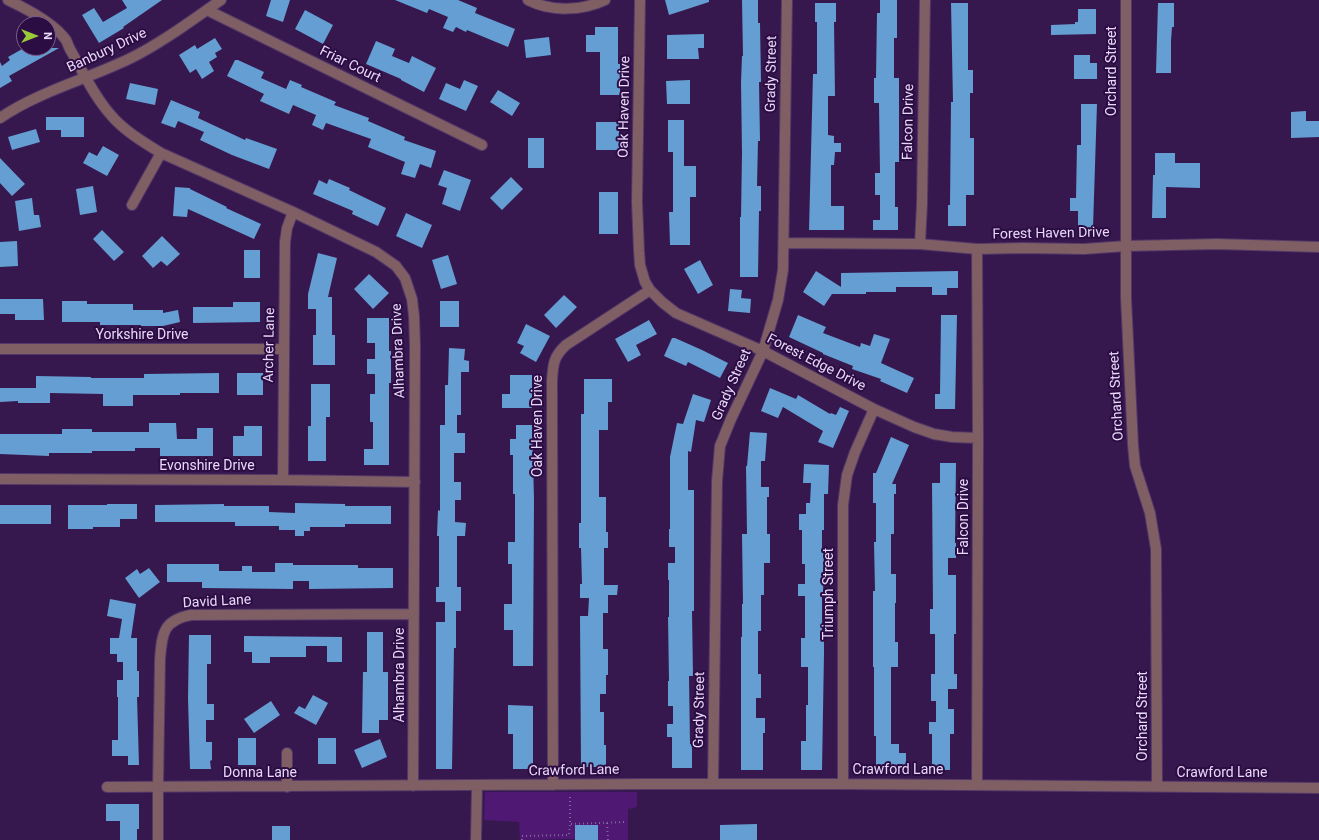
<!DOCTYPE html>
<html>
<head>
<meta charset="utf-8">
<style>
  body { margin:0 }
  #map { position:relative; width:1319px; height:840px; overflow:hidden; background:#36184e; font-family:Roboto,sans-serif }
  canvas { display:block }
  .north { position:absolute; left:16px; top:16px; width:40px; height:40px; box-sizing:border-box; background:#2c0d43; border:1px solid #775e8c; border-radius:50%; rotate:90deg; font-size:11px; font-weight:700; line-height:16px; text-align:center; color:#e8d8f9 }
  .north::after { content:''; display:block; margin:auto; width:14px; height:18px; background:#98cb37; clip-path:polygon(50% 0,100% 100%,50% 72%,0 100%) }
</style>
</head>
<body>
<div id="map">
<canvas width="1319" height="840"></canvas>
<div class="north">N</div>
</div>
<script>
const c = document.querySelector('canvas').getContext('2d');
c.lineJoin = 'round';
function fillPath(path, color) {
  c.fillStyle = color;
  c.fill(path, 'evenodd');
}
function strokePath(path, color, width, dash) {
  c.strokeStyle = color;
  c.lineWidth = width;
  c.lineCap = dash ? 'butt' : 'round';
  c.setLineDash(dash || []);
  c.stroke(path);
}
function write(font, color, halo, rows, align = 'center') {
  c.font = font + ' Roboto,sans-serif';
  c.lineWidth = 4;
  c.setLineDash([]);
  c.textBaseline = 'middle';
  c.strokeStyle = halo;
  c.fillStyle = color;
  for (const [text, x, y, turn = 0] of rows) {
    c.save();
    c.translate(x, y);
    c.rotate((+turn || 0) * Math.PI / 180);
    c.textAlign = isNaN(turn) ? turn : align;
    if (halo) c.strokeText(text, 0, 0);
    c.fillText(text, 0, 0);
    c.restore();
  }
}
fillPath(new Path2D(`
  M485 792H637V807L628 809V840H598V825H575V839L520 840 519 822 484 820Z`), '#4e1873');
fillPath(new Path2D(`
  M122 0H162L123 27 124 28 99 43 82 15 94 8 103 22 127 8Z
  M271 0H290L283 22 266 16Z
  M395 0H458L477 8 475 13 515 29 508 47 467 30 466 32 456 27 453 32 443 28 448 17 429 9 427 13Z
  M665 0H709V2L669 15Z
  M742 0H758V23H760L761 82H759L760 141H758L757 186H761V211H759L758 277H740V217H741L742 153 741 82 742 56H743Z
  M880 0H897V38H894V78H899V162H895V207H898V230H873V220H880V195H875V173H880L879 103H874V78H876L877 13H880Z
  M815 3H836V22H834L835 96H828V135L834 136V143H841V152H835L834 165H831V206H844V230H809L813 74H817V22H815Z
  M951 3H968V70H973V93H970V138H974V195H966V226H948V205H950L951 102H953Z
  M1158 3H1174V27H1172L1171 41V73H1156Z
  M1078 9H1096V34L1051 35V25L1075 24V22H1078Z
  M305 10 333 25 323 44 295 29Z
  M595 27H618V64H620V95H600V52H586V35H595Z
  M704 34V48H698L699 59H667V35Z
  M549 37 551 55 526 58 524 40Z
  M215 38 222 49 215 53 217 57 209 62 214 71 202 79 196 69 190 73 179 55 195 45 197 49Z
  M376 41 395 49 392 56 409 63 412 56 436 68 424 92 401 80V79L366 64Z
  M24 48H59L9 76 12 81 0 88V62L2 66 10 60 8 57Z
  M1074 55H1090V63H1097V79H1074Z
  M235 60H238L264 72 261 78 286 89 290 80 302 85 301 87 336 102 334 105 369 118 368 121 405 137 404 140 436 151 431 168 420 164 415 178 401 174 405 162 368 147 371 139 326 123 323 130 312 125 316 115 293 105 289 114 260 101 264 94 227 76Z
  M464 80 478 86 466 111 439 99 446 83 460 89Z
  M690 80V104H667L666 81Z
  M130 83 158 89 155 105 126 99Z
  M498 90 520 103 512 116 490 102Z
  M171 100 200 112 198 118 245 140 246 138 277 149 269 169 232 155 200 140 204 132 178 121 175 128 161 123Z
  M1081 104H1097L1093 228H1078V211H1070V198H1076L1077 145H1081Z
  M1306 111V121H1319V137L1291 138V112Z
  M46 117H84V137H61V130H46Z
  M668 120H684V166H696V197H690V245H670L669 212H673V152H668Z
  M596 122H619V150H596Z
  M36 129 40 142 12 150 8 137Z
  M528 138H544V168H528Z
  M103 146 119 155 107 176 83 163 89 152 97 156Z
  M1155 153H1175V163H1200V188L1166 187V218H1152L1153 175H1155Z
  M0 158 25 184 12 196 0 183Z
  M444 170 471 180 460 211 442 204 447 188 438 185Z
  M511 177 523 189 502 210 490 198Z
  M329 179 350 188 349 190 386 208 378 226 352 214 353 211 313 194 319 180 327 184Z
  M93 186 97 212 80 215 76 189Z
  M175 187 190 188V189L227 207 226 208 261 224 254 239 188 209 187 217 173 216Z
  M599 192H618V234H599Z
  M32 198 34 215H39L41 227 19 231 15 201Z
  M406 213 432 225 422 248 396 236Z
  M102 230 124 252 114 261 93 239Z
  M162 236 180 254 167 266 161 261 153 268 142 256Z
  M17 241 18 266 0 267V242Z
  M244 250H260V278H244Z
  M318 253 337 258 328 297H332V335H335V365H313V335H316V309H308V294Z
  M448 255 457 284 441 289 432 260Z
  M700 260 713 285 698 294 684 269Z
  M816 271 841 287V273L958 271V288H947V295H932V287H896V292H866V294H832L824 306 803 292Z
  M369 274 389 293 373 309 354 289Z
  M730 289 742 290 741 298 751 299 750 313 728 311Z
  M564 295 577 307 556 328 544 315Z
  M0 299H43L44 320H15V314H0Z
  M62 301H87V304H133V310H163V313L178 310 180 322 163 326H141V325H100V322H62Z
  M440 301H459V327H440Z
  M233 302H260V322L193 323V307H233Z
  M798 315 826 327 823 333 860 347 861 343 870 346 874 334 890 339 881 363 914 378 907 393 880 381 881 379 852 369 853 366 823 354V353L789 337Z
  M941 315H957L955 409H935V394H940Z
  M367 318H389V351H391V383H389V465H364V449H373V422H370V394H375V374H367V359H375V343H367Z
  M649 320 657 334 636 345 641 355 628 362 615 339Z
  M526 324 550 336 536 362 520 353 524 346 517 343Z
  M672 338H675L702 350 728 363 720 378 688 362 686 366 664 356Z
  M449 348 465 349 464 360 469 361V372H461V415H457V433H465V453H454V482H461V500H455V522L466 523 465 536H457V587H461V611H456V648H454L452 769H436V622H445V602H436V587H439V536H437L438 510 440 511V425H445V385H448Z
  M219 373V393H180V395H133V406H103V394L50 393V403H18V401L0 402V388H36V376L91 377V378H144V374Z
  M237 373H263V395H237Z
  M510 375H532V408H502V394H510Z
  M584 379H612V402H608V430H599V497H606V532H608V548H604V585H618L617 595H608V613H603V649H608V675H606V694H600V712H604V745H606V767H581L580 616H588L589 598H580V584H582L581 548H579V523H581V414H584Z
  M311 384H330V417H326V461H308V426H311Z
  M770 388 796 399 798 395 830 414 831 413 836 415 840 407 849 411 833 448 818 442 823 431 783 407 778 418 761 411Z
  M693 394 711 400 704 422 696 420 691 452 688 451V490H694V611H692L693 676H689L690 744H692V768H672V737H667V724H673V706H668V681H669L668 617H669V580H668V563H675V547H669V529H670V457L677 423 683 424Z
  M149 423H176L177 439H197V428H213V456H160V448H135V451H92V453H49V456L0 454V434H62V429H92V432H149Z
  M516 425H532L534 499 533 666H513V630H504V604H512V564H508V542H515V494H513V455H510V439H516Z
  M244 426H262V456H233V436H244Z
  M750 432 767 433 765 461H761V487H769V497H767V534H770V563H764V595H761V631H758V674H761V698H756V718H765V733H763V770H741V637H742V604H743L742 534H747L746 466H747Z
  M891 437 909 445 892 484H896V494H894V534H891V574H896V603H895V642H898V667H891V744H899V753H906V772H876V736H874V667H873V591H875L874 542H876V503H873V473H876Z
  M940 463H956L955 543H956V558H948V575H956V634H954V674H957V689H948V709H954V734H950V770H932V734H929V722H936V701H931V674H935V634H930V609H933L932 483H940Z
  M804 464 829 465 828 494H824V530H822V553H824L823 596H822V638H824V653L822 770H801V741H806V705H808V667H801V638H805V596H798V584H805V564H802V530H799V514H806V503H810L811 483H803Z
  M295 503 345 504V506H391V524H345V527H310V531H304V536H295V530H279V526H235V522H155V505L224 504V506H269V512L295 513Z
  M107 504H137V519H120V527H93V529H68V505H107Z
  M0 505H51V524H0Z
  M275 563H293V565H358V568H393V588L309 589V581H293V589L202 588V582H167V564H219V571H242V566H252V572H275Z
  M149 568 160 582 139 598 125 578 137 569 140 574Z
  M110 599 136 604 131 638H137V671H139V697H137L139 765H128V756H112V740H118V697H117V680H123V662H117V654H110V638H119L122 619 107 616Z
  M367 632H383V672H388V720H379V733H362L363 672H367Z
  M189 635H211V664H207V704H214V720H206V742H212V760L210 761 211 769H190L188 698Z
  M244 636 342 637V662H327V646H306V657H270V663H252V652H244Z
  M313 695 328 703 316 725 294 713 299 706 305 709Z
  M271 701 280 715 254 733 244 719Z
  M508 705 533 706V769H513V734H508Z
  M238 738H256V765H238Z
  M318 738H336V764H318Z
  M380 739 387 757 362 768 354 750Z
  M106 804H139V829H137V840H120V821H106Z
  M757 824V840H720V825Z
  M575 825H598V840H575Z
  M272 826H290V840H272Z`), '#659ed2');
const street = new Path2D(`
  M8 0C27 9 54 23 66 40 68 44 69 48 71 51 83 72 94 96 110 114 123 130 143 142 161 153L293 212 376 252 396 266 405 278 412 299 414 316 415 346 413 786
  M528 0C551 12 582 11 605 0
  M640 0 637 202 639 251 640 265 645 282 650 290 662 302 676 313 763 351 874 409 914 427 934 434 952 437 978 438
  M1126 0V298L1133 445 1135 466 1150 513 1156 549 1157 787
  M207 10 482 145
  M0 118C40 91 88 79 131 58 163 42 192 20 221 0
  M132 205 161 153
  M784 243 920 244 977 249 1023 248 1084 249 1126 246 1217 244 1319 247
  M920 244 922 204 925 0
  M0 349H284
  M0 479 283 480 415 482
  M283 480 285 242 287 228 293 212
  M287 753V787
  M713 784 717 481 720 446 731 419 763 351 778 300 783 270 787 0
  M843 784V505L847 475 855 452 874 409
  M553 785 552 381C553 365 553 357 566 345L650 290
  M977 785 978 438 977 249
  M107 787 642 784H843L1319 788
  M158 840V787L160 659C162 634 163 620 191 615L414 614
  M476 840 477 786`);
strokePath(street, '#523769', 12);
strokePath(new Path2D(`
  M570 797V824L626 822
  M607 823 608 840
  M522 840V836L569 835 570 824`), '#816896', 2, [1, 3]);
strokePath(street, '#7f5e64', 10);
write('14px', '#e8d8f9', '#2c0d43', [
  ["Banbury Drive",107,51,-25],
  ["Friar Court",350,65,26],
  ["Orchard Street",1112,71,-90],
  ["Grady Street",772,74,-89],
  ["Oak Haven Drive",625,107,-89],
  ["Falcon Drive",909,122,-89],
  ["Forest Haven Drive",1051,234,-1],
  ["Yorkshire Drive",142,335],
  ["Archer Lane",270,345,-89],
  ["Alhambra Drive",399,351,-92],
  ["Forest Edge Drive",816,363,27],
  ["Grady Street",732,385,-66],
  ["Orchard Street",1117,396,-93],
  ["Oak Haven Drive",538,426,-90],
  ["Evonshire Drive",207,466],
  ["Falcon Drive",964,517,-90],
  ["Triumph Street",829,594,-90],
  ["David Lane",217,602,-3],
  ["Alhambra Drive",400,675,-90],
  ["Grady Street",700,710,-89],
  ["Orchard Street",1143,716,-90],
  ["Crawford Lane",898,770],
  ["Crawford Lane",574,771,-1],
  ["Donna Lane",260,773],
  ["Crawford Lane",1222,773]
]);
</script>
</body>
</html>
